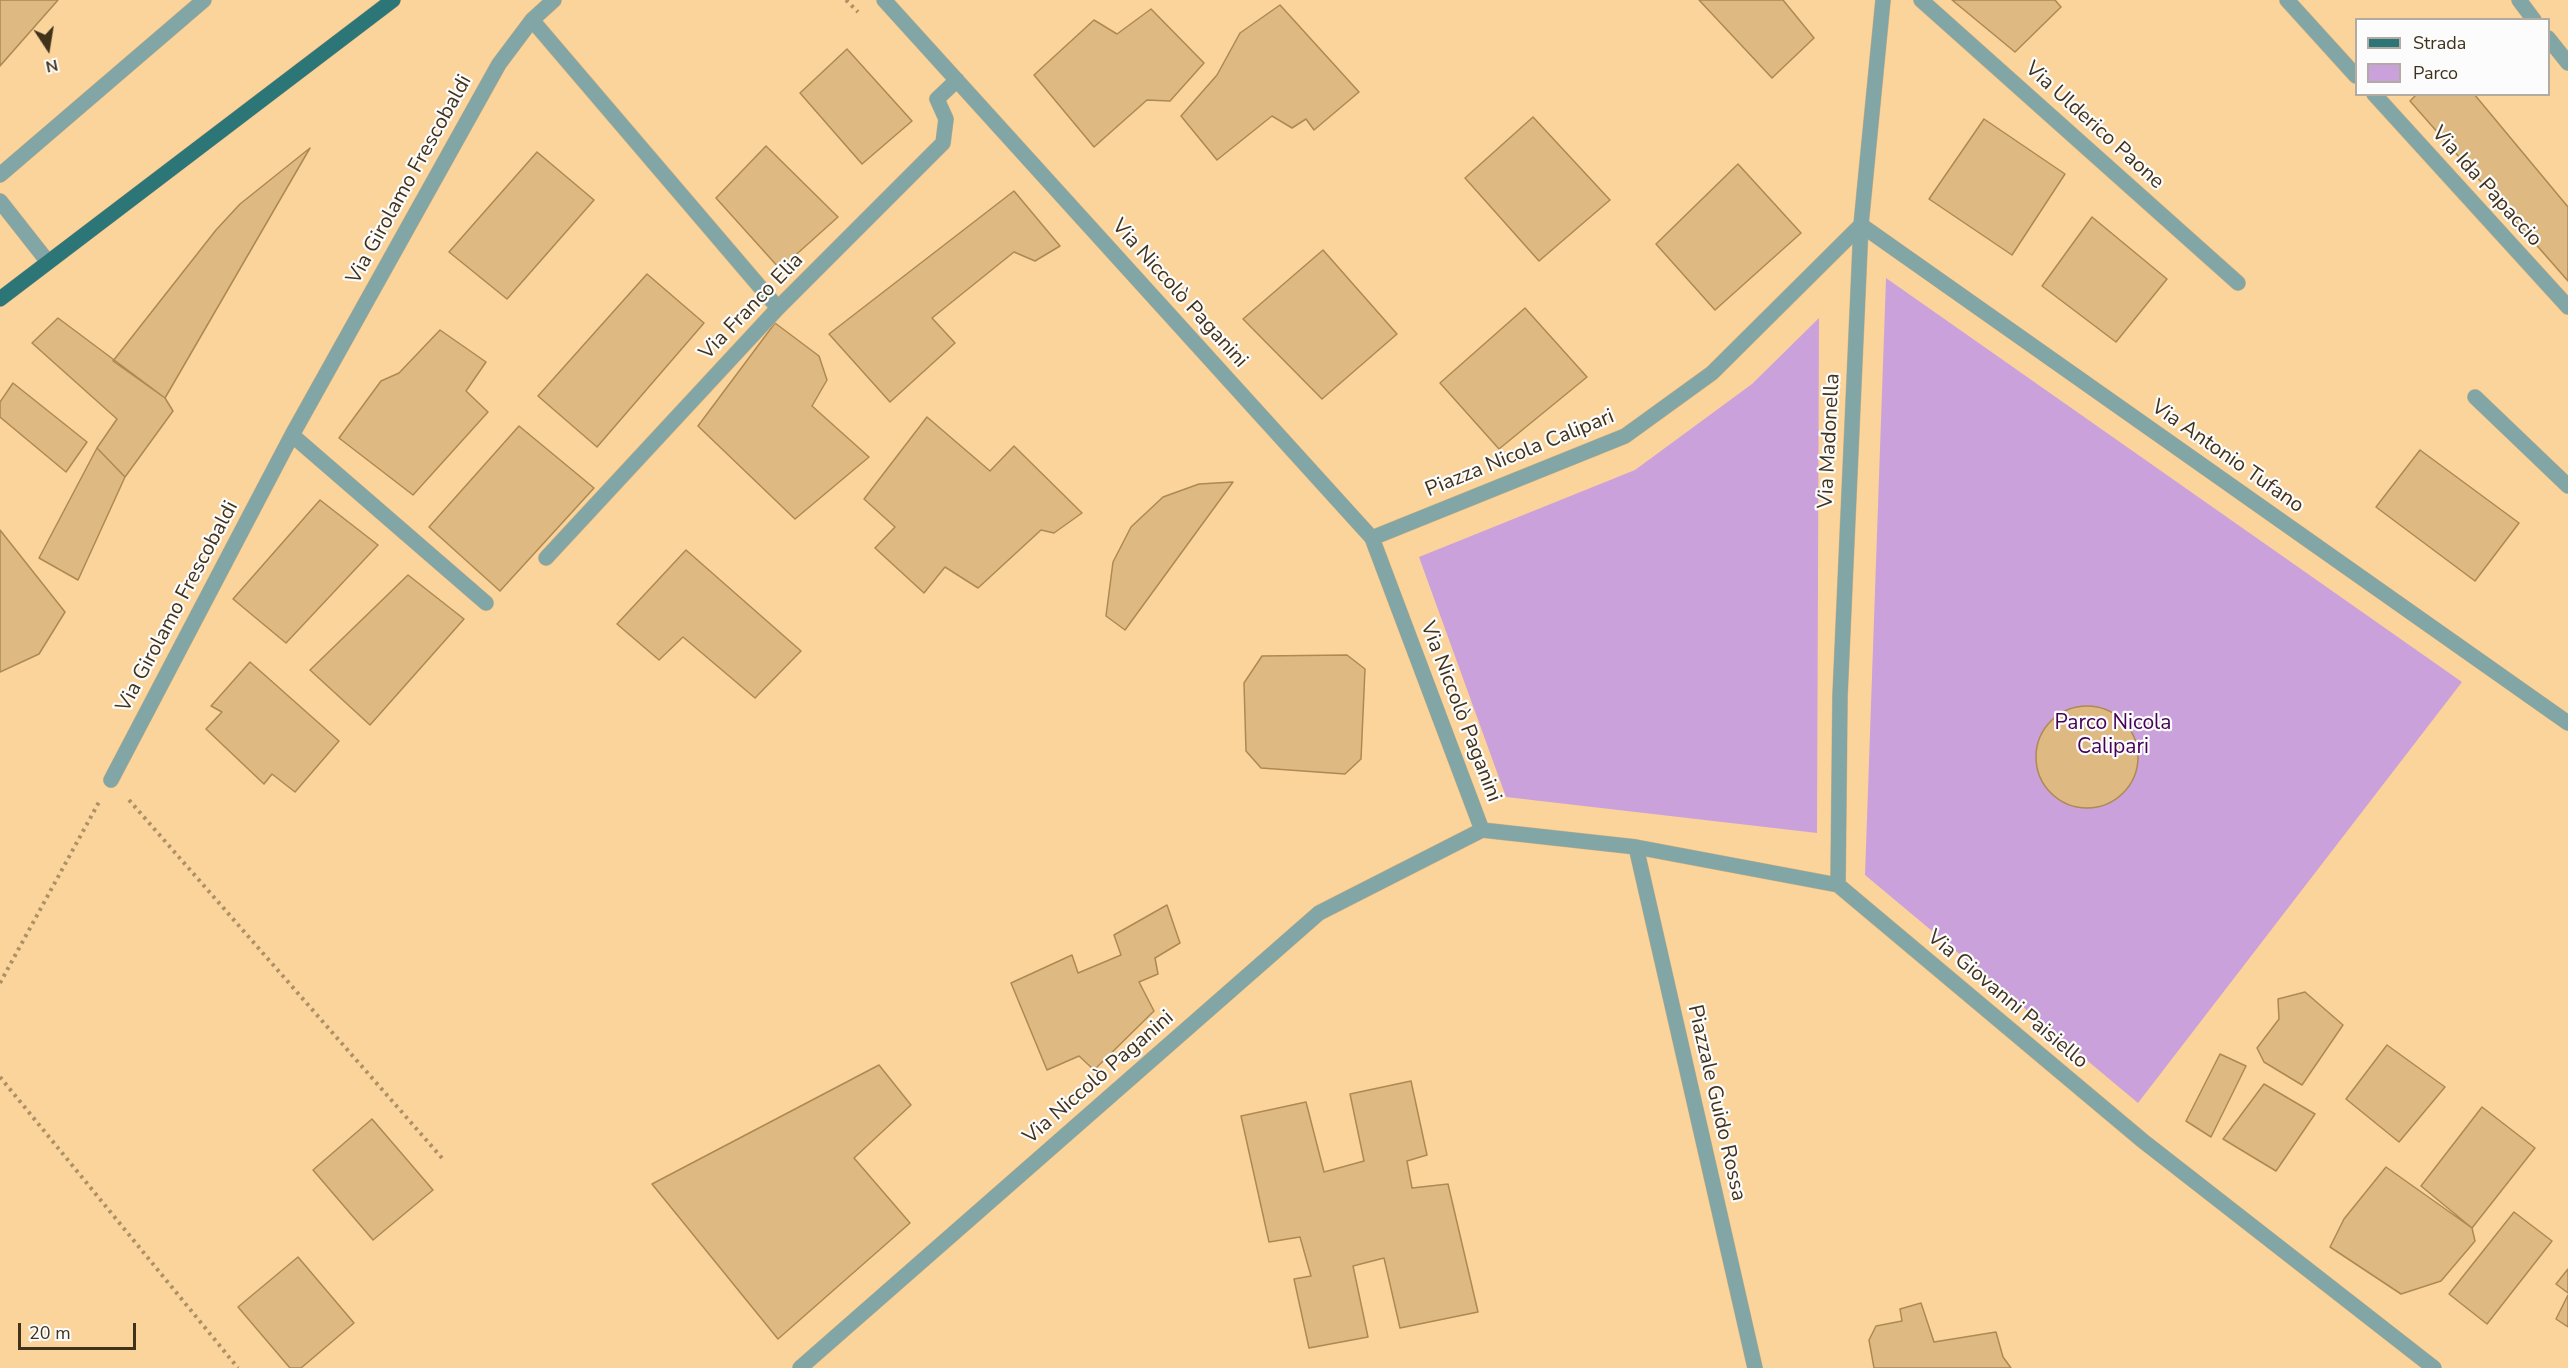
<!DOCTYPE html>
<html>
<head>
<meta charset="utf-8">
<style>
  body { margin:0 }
  #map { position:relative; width:2568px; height:1368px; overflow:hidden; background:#fbd49c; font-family:"Nunito Sans",sans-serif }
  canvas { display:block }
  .legend { position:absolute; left:2355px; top:18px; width:195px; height:78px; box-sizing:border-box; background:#fcfcfc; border:2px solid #b1aba2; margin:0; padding:8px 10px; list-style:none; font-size:18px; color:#41321b }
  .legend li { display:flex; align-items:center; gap:12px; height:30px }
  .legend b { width:30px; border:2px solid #b1aba2 }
  .north { position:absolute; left:18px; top:18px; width:60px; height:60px; -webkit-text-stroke:4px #fcfcfc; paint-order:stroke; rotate:168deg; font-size:16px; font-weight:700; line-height:24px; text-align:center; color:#41321b }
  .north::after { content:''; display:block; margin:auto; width:21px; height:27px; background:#41321b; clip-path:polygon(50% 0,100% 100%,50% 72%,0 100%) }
  .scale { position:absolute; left:18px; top:1323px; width:118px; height:27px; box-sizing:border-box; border:3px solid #41321b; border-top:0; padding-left:8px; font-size:18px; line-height:21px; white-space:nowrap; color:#41321b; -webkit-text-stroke:4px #fcfcfc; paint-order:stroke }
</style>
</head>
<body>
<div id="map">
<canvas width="2568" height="1368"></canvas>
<ul class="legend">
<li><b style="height:8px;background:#2d7677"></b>Strada</li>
<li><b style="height:16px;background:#cba1db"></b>Parco</li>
</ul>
<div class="north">N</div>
<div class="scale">20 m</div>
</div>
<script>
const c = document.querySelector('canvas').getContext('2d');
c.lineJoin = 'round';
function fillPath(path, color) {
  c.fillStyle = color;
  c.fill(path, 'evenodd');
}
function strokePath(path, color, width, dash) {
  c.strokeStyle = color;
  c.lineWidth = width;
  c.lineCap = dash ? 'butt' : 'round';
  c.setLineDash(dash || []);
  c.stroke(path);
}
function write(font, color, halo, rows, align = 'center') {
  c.font = font + ' "Nunito Sans",sans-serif';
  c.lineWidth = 4.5;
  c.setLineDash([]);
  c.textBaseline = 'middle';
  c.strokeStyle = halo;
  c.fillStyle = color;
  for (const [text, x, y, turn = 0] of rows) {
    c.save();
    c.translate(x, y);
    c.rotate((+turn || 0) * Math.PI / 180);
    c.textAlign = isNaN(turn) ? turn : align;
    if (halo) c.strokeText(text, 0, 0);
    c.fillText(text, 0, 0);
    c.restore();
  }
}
fillPath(new Path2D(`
  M1886 278 2462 682 2138 1103 1865 875Z
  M1819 318 1817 833 1506 797 1419 557 1635 470 1752 384Z`), '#cba1db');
const building = new Path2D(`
  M0 0H58L0 66Z
  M1699 0H1783L1814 38 1772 78Z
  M1952 0H2055L2061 7 2015 52Z
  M1280 5 1359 92 1314 130 1306 119 1292 128 1272 116 1217 160 1181 116 1217 75 1240 33Z
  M1151 9 1204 63 1170 101 1147 100 1094 147 1034 75 1094 20 1117 34Z
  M847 49 912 121 862 164 800 93Z
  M2417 94H2474L2568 207V281L2410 101Z
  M1533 117 1610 200 1539 261 1465 178Z
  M1984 119 2065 174 2012 255 1929 199Z
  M766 146 838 217 780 269 716 198Z
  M310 148 165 398 113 361 216 230 240 204Z
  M537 152 594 200 507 299 449 252Z
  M1738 164 1801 233 1715 310 1656 244Z
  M1014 191 1060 246 1035 261 1014 252 932 318 955 343 890 402 829 334Z
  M2092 217 2167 279 2116 342 2042 286Z
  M1323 250 1397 334 1322 399 1243 319Z
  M647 274 704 323 597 447 538 396Z
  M1525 308 1587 377 1499 449 1440 383Z
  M58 318 165 398 173 411 125 477 97 448 117 419 32 343Z
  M775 323 819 356 827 380 812 406 869 457 795 519 698 426Z
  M440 330 486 362 466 391 488 412 413 495 339 438 381 381 399 373Z
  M13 383 87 442 66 472 0 417V402Z
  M927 417 990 471 1014 446 1082 513 1054 533 1041 530 978 588 945 567 924 593 875 548 895 527 864 499Z
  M519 426 594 488 500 591 429 527Z
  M97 448 125 477 78 580 39 558Z
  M2420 450 2519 523 2475 581 2376 507Z
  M1233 482 1125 630 1106 616 1113 562 1131 527 1163 497 1199 484Z
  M320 500 378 545 286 643 233 599Z
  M0 530 65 612 39 654 0 672Z
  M686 550 801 651 755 698 683 637 659 660 617 624Z
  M408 575 464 619 370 725 310 670Z
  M1347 655 1365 669 1361 759 1345 774 1261 768 1246 751 1244 683 1262 656Z
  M250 662 339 741 295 792 272 774 264 784 206 729 222 712 211 706Z
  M2036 757a51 51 0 1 1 102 0a51 51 0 1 1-102 0Z
  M1167 905 1180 943 1155 958 1158 974 1139 982 1154 1011 1094 1070 1079 1056 1047 1070 1011 983 1072 955 1078 973 1121 955 1114 935Z
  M2305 992 2343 1025 2302 1085 2264 1062 2257 1048 2279 1019 2278 999Z
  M2387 1045 2445 1087 2399 1142 2346 1099Z
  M2220 1054 2246 1066 2211 1137 2186 1121Z
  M879 1065 911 1105 854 1158 910 1223 778 1339 652 1184Z
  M1411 1081 1427 1155 1407 1161 1412 1188 1448 1184 1478 1312 1400 1328 1384 1258 1353 1266 1368 1337 1309 1348 1294 1279 1311 1276 1300 1237 1269 1242 1241 1116 1306 1102 1324 1172 1364 1161 1350 1094Z
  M2264 1084 2315 1114 2276 1171 2223 1139Z
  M2482 1107 2535 1148 2472 1228 2421 1186Z
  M372 1119 433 1190 373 1240 313 1170Z
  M2386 1167 2472 1228 2475 1241 2441 1281 2401 1294 2330 1247 2344 1219Z
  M2514 1212 2552 1241 2487 1324 2449 1294Z
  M298 1257 354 1323 301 1368H290L238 1307Z
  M2568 1269V1293L2556 1284Z
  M2568 1295V1327L2556 1319Z
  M1921 1303 1934 1342 1996 1332 2003 1357 2011 1368H1874L1869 1340 1876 1326 1902 1321 1900 1309Z`);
fillPath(building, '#dfb982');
strokePath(building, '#ad8953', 1.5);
const minor = new Path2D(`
  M884 0 1372 538 1482 830
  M1921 0 2238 283
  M2287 0 2356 76
  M2519 0 2534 20
  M532 20 778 308
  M2548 38 2568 63
  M2374 94 2568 307
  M0 175 204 0
  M0 201 48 262
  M1861 225 2568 723
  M2475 397 2568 486
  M292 435 486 603
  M1372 538 1625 436 1712 373 1861 225
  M546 558 778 308 943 143 946 119 937 99 957 80
  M111 780 292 435 499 64 532 20 554 0
  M1482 830 1636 847 1838 885 2143 1141 2434 1368
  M1636 847 1755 1368
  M1838 885 1840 696 1861 225 1883 0
  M800 1368 1319 913 1482 830`);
const major = new Path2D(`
  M0 299 393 0`);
strokePath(minor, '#d6b482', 16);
strokePath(major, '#d6b482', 16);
strokePath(new Path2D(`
  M846 0 858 12
  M129 800 442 1158
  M0 983 99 802
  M0 1077 238 1368`), '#ad9066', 4, [3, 4.5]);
strokePath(minor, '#82a5a5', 15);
strokePath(major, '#2d7677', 15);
write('21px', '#41321b', '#fcfcfc', [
  ["Via Ulderico Paone",2094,126,42],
  ["Via Girolamo Frescobaldi",410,180,-61],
  ["Via Ida Papaccio",2486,187,48],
  ["Via Niccolò Paganini",1179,294,48],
  ["Via Franco Elia",752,307,-46],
  ["Via Madonella",1830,441,-87],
  ["Piazza Nicola Calipari",1520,454,-22],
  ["Via Antonio Tufano",2227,457,35],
  ["Via Girolamo Frescobaldi",178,607,-62],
  ["Via Niccolò Paganini",1460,712,69],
  ["Via Giovanni Paisiello",2007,1000,40],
  ["Via Niccolò Paganini",1099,1078,-41],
  ["Piazzale Guido Rossa",1716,1103,77]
]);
write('21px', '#450057', '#fcfcfc', [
  ["Parco Nicola",2113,724],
  ["Calipari",2113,748]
]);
</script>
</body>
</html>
